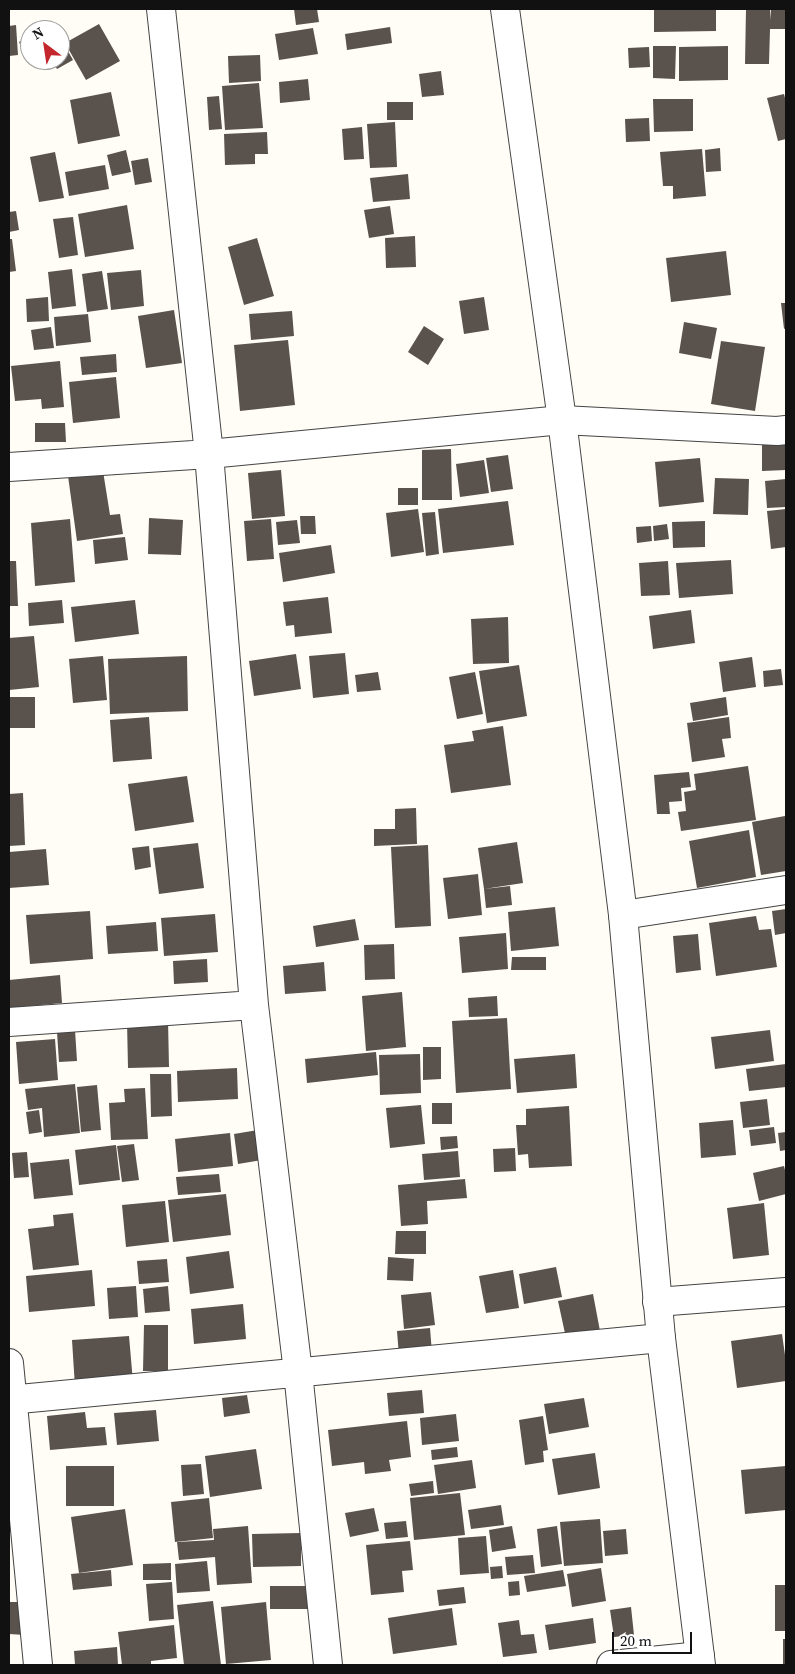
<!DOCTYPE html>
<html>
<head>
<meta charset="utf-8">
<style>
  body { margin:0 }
  #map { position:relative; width:795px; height:1674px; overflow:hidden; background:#fffdf5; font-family:"Source Serif 4",serif }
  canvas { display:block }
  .frame { position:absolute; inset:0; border:10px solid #111; pointer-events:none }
  .north { position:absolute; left:20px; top:20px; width:50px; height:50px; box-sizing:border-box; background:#fff; border:1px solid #a0a0a0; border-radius:50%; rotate:329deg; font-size:14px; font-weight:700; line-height:20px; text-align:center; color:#111 }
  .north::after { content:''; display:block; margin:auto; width:18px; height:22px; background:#c4262e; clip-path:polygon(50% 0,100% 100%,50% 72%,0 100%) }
  .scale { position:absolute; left:612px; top:1632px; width:80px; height:22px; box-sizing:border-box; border:2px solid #111; border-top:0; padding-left:6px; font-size:15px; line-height:18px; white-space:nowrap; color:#111; -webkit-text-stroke:4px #fff; paint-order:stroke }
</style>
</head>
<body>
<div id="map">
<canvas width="795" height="1674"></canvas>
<div class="frame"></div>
<div class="north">N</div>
<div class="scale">20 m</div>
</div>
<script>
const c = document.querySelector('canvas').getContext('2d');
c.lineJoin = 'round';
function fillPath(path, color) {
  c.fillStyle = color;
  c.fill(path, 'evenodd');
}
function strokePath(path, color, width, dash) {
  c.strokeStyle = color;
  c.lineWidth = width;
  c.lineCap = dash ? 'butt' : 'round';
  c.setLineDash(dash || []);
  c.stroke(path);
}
fillPath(new Path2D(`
  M294 9H317L319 22 296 25Z
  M654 9 716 10V31L654 32Z
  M746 9H770V20L771 9H786V29H770L769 64H745Z
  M51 21 56 30H36Z
  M99 24 120 61 86 80 65 43Z
  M16 25 18 55 9 56V26Z
  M390 27 392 43 347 50 345 34Z
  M313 28 318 54 279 60 275 34Z
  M30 36V60H38L30 64 19 42Z
  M60 37 73 60 57 69 52 60H60Z
  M653 46H676L675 79 653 78Z
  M728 46V80L679 81V47Z
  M649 47 650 67 629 68 628 48Z
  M260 55 261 81 229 83 228 56Z
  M441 71 444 95 422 97 419 74Z
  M308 79 310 100 280 103 279 82Z
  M259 83 263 128 225 130 222 86Z
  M111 92 120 136 78 144 70 100Z
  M784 94 786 102V139L778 141 767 98Z
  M219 96 222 129 209 130 207 97Z
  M653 99H693V131L654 132Z
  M387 102H413V120H387Z
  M649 118 650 141 626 142 625 119Z
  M395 122 397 167 370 168 367 124Z
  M362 127 364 159 344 160 342 129Z
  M267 132 268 154H255V164L225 165 224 134Z
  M720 148 721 171 706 172 705 150Z
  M702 149 706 196 673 199V186H663L660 152Z
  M126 150 131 172 112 176 107 155Z
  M55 152 64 198 39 202 30 157Z
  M148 158 152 182 135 185 131 161Z
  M105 165 109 189 69 196 65 172Z
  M408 174 410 199 373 202 370 178Z
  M127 205 134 249 85 257 78 214Z
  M390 206 394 234 369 238 364 210Z
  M16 211 19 230 9 232V212Z
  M73 217 78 255 59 258 53 219Z
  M415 236 416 267 386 268 385 238Z
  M257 238 274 296 244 305 228 247Z
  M9 239H12L16 271 9 272Z
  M726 251 731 295 671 302 666 258Z
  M72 269 76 306 52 309 48 272Z
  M141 270 144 306 111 310 107 273Z
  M102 271 108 309 87 312 82 274Z
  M48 297 49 321 27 322 26 299Z
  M484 297 489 330 464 334 459 301Z
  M781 303H786V328L784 329Z
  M174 310 182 363 146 368 138 316Z
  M292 311 294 336 251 340 249 314Z
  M88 314 91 342 56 346 54 317Z
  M684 322 717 328 711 359 679 353Z
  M424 326 444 339 428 365 408 352Z
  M51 327 54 348 34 350 31 330Z
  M288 340 295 405 240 411 234 345Z
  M721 341 765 347 755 411 711 404Z
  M116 354 117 372 82 375 80 357Z
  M60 361 64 407 42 409 41 399 15 401 11 366Z
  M116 377 120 418 73 423 69 382Z
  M35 423H65L66 442H35Z
  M786 440V470L762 471V441Z
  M451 449 452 500H422V450Z
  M508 455 513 489 491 492 486 458Z
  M700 458 704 502 659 507 655 462Z
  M484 460 489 493 460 497 456 464Z
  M281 470 285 516 252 519 248 473Z
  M103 471 110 515 120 514 123 534 77 541 68 476Z
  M715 478 749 479 748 515 713 514Z
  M786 479V507L767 508 765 481Z
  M398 488H418V505H398Z
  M508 501 514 545 443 553 438 509Z
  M418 509 424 552 391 557 386 513Z
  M786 509V547L771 549 767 511Z
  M435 512 439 554 426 556 422 513Z
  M300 516H315L316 534H301Z
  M149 518 183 520 181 555 148 554Z
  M70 519 75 582 35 586 31 523Z
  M271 519 274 559 247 561 244 521Z
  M297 520 300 543 278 545 276 522Z
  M705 521V547L673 548 672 522Z
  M667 524 669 539 654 541 653 526Z
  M651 526 652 541 637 543 636 527Z
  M125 537 128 560 95 564 93 540Z
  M331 545 335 573 283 582 279 553Z
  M731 560 733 594 679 598 676 563Z
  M9 561H16L18 606H9Z
  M668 561 670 595 641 596 639 563Z
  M328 597 332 633 295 637 294 625 286 626 283 602Z
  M62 600 64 623 29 626 28 603Z
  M135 600 139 634 75 642 71 607Z
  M691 610 695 643 653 649 649 616Z
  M508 617 509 663 473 664 471 619Z
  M34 636 39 687 9 690V638Z
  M345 653 349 694 313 698 309 656Z
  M296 654 301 689 254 696 249 661Z
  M103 656 107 700 73 703 69 659Z
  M187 656 188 711 110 714 108 659Z
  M752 657 756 687 723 692 719 662Z
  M519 665 527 716 487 723 479 671Z
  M781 669 783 685 764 687 763 671Z
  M378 672 381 690 357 692 355 675Z
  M475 672 483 714 457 719 449 677Z
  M9 697H35V728H9Z
  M726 697 728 715 693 721 690 703Z
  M149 717 152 759 113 762 110 720Z
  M729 717 731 738 722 739 725 757 692 762 687 723Z
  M503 726 511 785 451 793 444 745 474 741 472 731Z
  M748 766 756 820 681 831 678 812 686 811 684 792 696 790 694 774Z
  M689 772 691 787 681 788 682 801 669 802 670 814H657L654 775Z
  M187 776 194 822 135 831 128 784Z
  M23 793 25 845 9 846V794Z
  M416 808 417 844 374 846V829H395V809Z
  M785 816 786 871 761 875 752 822Z
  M749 830 756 877 697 888 689 841Z
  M517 842 523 883 484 889 478 848Z
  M198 843 204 888 159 894 153 848Z
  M428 845 431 926 395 928 391 847Z
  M149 846 151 867 135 870 132 848Z
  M46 849 49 885 9 888V852Z
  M478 874 482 915 448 919 443 878Z
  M510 886 512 905 486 908 484 889Z
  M555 907 559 946 511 951 508 912Z
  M786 909V933L775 935 772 911Z
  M90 911 93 959 30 964 26 915Z
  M215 914 218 952 164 956 161 918Z
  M756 916 759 930 771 929 777 967 716 976 709 923Z
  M355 919 359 940 316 947 313 926Z
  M156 922 158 951 108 954 106 926Z
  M506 933 508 969 462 973 459 937Z
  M698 934 701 970 676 973 673 936Z
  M394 944 395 979 365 980 364 945Z
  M512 957H546V970H511Z
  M207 959 208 982 174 984 173 961Z
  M324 962 326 991 285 994 283 966Z
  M60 975 62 1003 9 1008V980Z
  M402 992 406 1047 366 1051 362 996Z
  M497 996 498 1016 469 1017 468 998Z
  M507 1018 511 1089 456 1093 452 1021Z
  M168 1020 169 1067 128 1068 127 1021Z
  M75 1030 77 1061 59 1062 57 1032Z
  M770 1030 774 1061 715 1069 711 1037Z
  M55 1039 58 1080 19 1084 16 1042Z
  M423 1047H441V1079L423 1080Z
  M376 1052 378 1075 307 1083 305 1059Z
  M420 1054 421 1093 380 1095 379 1055Z
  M575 1054 577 1088 517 1093 514 1059Z
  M786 1064V1087L749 1091 746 1069Z
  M237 1068 238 1099 178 1102 177 1071Z
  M150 1074H171L172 1116 151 1117Z
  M75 1084 80 1133 44 1137 42 1108 28 1110 25 1089Z
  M97 1085 101 1130 81 1132 77 1087Z
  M145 1088 148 1139 111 1140 109 1103 125 1102 124 1089Z
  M767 1099 770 1125 743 1128 740 1102Z
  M432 1103H452V1124H432Z
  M421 1105 425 1144 390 1148 386 1108Z
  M569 1106 572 1166 529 1168 528 1154 518 1155 516 1125H526V1109Z
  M39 1110 42 1132 29 1134 26 1112Z
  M733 1120 736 1155 701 1158 699 1123Z
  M774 1127 776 1143 751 1146 749 1130Z
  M258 1130 262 1160 238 1164 234 1134Z
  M786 1132V1150L780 1151 778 1133Z
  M230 1133 233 1166 178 1172 175 1139Z
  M457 1136 458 1148 441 1150 440 1137Z
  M134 1144 139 1180 122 1182 117 1146Z
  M116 1145 120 1180 79 1185 75 1150Z
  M515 1148 516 1171 494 1172 493 1149Z
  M458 1151 460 1177 424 1180 422 1154Z
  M27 1152 29 1177 14 1178 12 1153Z
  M69 1159 73 1195 34 1199 30 1163Z
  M784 1166 786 1174V1194L759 1201 753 1173Z
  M219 1174 221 1192 178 1195 176 1177Z
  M465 1179 467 1198 427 1201 428 1224 401 1226 398 1185Z
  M226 1194 231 1235 173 1242 168 1200Z
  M165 1201 169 1242 126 1247 122 1205Z
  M764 1203 769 1255 733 1259 727 1208Z
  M73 1213 79 1265 33 1270 28 1229 54 1226 53 1215Z
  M396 1231H426V1254H395Z
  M229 1251 234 1288 190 1294 186 1257Z
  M388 1257 414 1259 413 1281 387 1280Z
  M167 1259 169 1282 139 1284 137 1261Z
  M556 1267 562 1297 524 1304 519 1274Z
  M92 1270 95 1306 29 1312 26 1276Z
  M513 1270 519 1308 486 1313 479 1276Z
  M136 1286 138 1317 109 1319 107 1288Z
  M168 1286 170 1311 145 1313 143 1289Z
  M431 1292 435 1325 404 1329 401 1295Z
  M593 1294 600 1331 566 1338 558 1301Z
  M243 1304 246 1339 194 1344 191 1309Z
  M144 1325H168V1371H143Z
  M430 1328 432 1353 399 1356 397 1331Z
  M782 1334 786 1362V1381L737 1388 731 1341Z
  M129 1336 133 1382 75 1387 72 1340Z
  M422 1390 424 1413 389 1416 387 1393Z
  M247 1395 250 1413 224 1417 222 1398Z
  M584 1398 589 1427 549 1434 544 1404Z
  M156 1410 159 1441 117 1445 114 1413Z
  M85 1412 87 1428 105 1427 107 1445 50 1450 47 1416Z
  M456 1414 459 1441 422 1445 420 1418Z
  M543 1416 548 1450 543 1451 544 1462 525 1465 519 1420Z
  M407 1421 411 1457 389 1460 391 1471 365 1474 364 1462 332 1466 328 1430Z
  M457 1447 458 1457 432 1460 431 1450Z
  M256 1449 262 1489 210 1497 205 1456Z
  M595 1453 600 1488 558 1495 552 1459Z
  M472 1460 476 1488 438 1494 434 1465Z
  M201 1464 204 1494 183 1496 181 1465Z
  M66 1466H114V1506H66Z
  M786 1466V1510L745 1514 741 1470Z
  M433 1481 434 1493 411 1496 409 1484Z
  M460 1493 465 1535 414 1540 410 1498Z
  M209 1498 213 1538 175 1542 171 1502Z
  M501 1505 504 1525 471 1529 468 1510Z
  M374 1508 379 1531 350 1537 345 1513Z
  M125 1509 133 1565 79 1573 71 1517Z
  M600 1519 603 1563 564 1566 560 1522Z
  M406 1521 408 1537 386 1539 384 1523Z
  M248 1526 252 1583 217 1585 215 1557 179 1560 177 1542 214 1540 213 1529Z
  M512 1526 516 1548 492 1552 489 1530Z
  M557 1526 562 1564 541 1567 537 1529Z
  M626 1529 628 1554 605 1556 603 1531Z
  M301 1533V1566L253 1567 252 1534Z
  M486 1536 489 1573 460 1575 458 1538Z
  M410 1541 413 1570 402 1571 404 1592 371 1595 366 1545Z
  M533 1555 535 1573 507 1575 505 1557Z
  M207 1561 210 1591 177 1593 175 1564Z
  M171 1563V1580H143V1564Z
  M502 1566 503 1578 491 1579 490 1567Z
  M601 1568 606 1601 572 1607 567 1574Z
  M111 1570 112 1586 73 1590 71 1574Z
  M563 1570 566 1586 527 1592 524 1576Z
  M519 1581 520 1595 509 1596 508 1582Z
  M172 1582 174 1619 149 1621 146 1584Z
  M775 1585H786V1631H775Z
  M270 1586H317L316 1609H270Z
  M464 1587 466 1603 439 1606 437 1590Z
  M213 1601 221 1665H184L177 1605Z
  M9 1602H26L25 1635 9 1634Z
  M266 1602 271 1660 226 1664 221 1607Z
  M631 1607 634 1635 614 1637 610 1610Z
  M452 1608 457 1645 393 1654 388 1618Z
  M593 1618 596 1643 549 1650 545 1625Z
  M519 1620 521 1635 534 1634 537 1653 503 1657 498 1623Z
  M174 1625 177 1658 151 1661V1665H122L118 1632Z
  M783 1639H786V1665H783Z
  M117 1647 118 1665H75L74 1651Z`), '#5a524d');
const minor = new Path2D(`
  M161 9 209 454 254 1005 298 1372 328 1665
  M9 467 209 454 562 420 777 431 786 430
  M623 915 786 890
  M9 1022 254 1005
  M657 1302 786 1292
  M9 1363 38 1665
  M9 1400 661 1338
  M611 1665 700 1656`);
const tertiary = new Path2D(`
  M505 9 562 420 623 915 661 1338 701 1665`);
strokePath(minor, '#444', 30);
strokePath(tertiary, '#444', 30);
strokePath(minor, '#fff', 28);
strokePath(tertiary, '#fff', 28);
</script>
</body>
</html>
